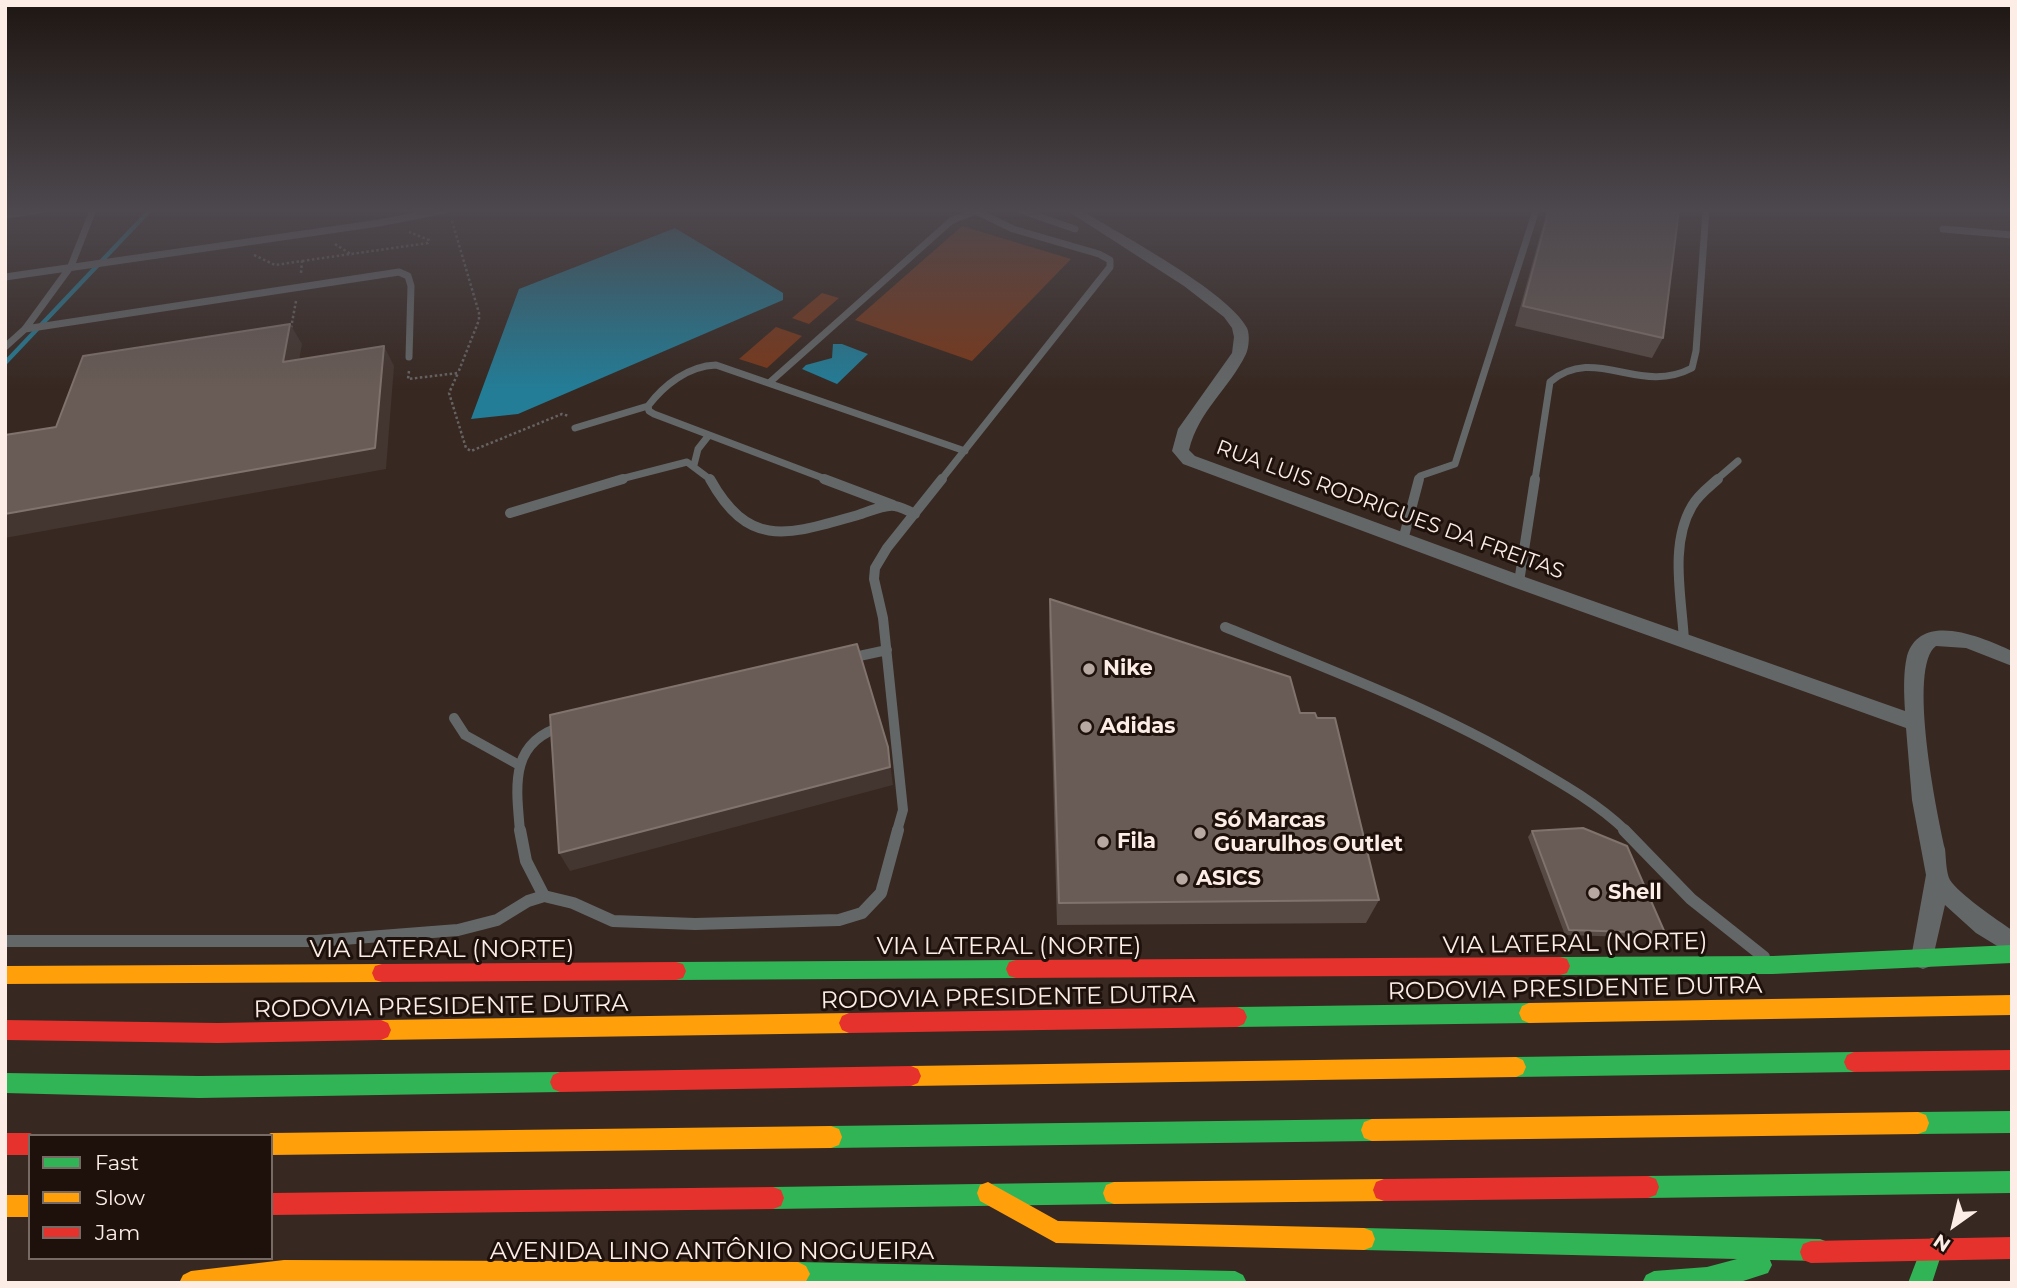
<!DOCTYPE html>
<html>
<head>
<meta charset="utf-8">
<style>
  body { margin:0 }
  #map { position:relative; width:2017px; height:1288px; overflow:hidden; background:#372821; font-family:Montserrat,sans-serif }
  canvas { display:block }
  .frame { position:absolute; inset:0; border:7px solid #fdede7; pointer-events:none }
  .legend { position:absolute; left:28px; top:1134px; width:245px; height:126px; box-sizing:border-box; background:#1e110c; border:2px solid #776964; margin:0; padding:9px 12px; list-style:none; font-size:21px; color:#fdede7 }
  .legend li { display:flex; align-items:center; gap:14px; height:35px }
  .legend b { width:35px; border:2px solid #776964 }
  .north { position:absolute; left:1919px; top:1190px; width:70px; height:70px; -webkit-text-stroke:5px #1e110c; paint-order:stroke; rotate:214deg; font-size:19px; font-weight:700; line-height:28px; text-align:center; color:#fdede7 }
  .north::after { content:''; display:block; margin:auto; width:24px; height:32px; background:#fdede7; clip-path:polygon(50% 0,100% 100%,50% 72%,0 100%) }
</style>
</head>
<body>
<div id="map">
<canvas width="2017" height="1288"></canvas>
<div class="frame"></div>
<ul class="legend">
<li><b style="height:9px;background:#30b455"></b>Fast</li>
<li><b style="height:9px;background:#ff9f0a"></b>Slow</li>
<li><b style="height:9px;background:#e5322d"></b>Jam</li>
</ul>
<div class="north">N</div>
</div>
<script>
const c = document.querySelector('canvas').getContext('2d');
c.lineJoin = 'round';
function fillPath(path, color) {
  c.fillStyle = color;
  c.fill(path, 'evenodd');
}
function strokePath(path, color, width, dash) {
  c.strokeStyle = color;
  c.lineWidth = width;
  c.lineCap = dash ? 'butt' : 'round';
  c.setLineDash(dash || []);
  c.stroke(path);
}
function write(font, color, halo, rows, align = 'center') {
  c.font = font + ' Montserrat,sans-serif';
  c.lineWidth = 6;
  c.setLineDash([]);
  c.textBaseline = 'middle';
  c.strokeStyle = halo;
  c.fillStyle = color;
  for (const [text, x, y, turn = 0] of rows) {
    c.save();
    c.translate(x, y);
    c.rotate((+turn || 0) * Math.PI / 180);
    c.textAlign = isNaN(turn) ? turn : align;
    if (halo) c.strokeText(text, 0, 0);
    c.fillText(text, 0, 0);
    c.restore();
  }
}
fillPath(new Path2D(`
  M962 226 1071 259 972 361 855 320Z
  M822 293 839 298 809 324 792 318Z
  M776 327 802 336 767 368 739 359Z`), '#7a381a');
fillPath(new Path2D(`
  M675 228 783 293V300L518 414 471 419 519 289Z
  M833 344H842L868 354 837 384 802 369 806 365 832 358Z`), '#237d97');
strokePath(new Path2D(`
  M5 363 150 210`), '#237d97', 4.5);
strokePath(new Path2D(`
  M452 221 479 313V320L458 373
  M335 244 352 255
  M254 255 275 265 302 261 301 273
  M302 261 428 243 429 240 409 232
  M291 328 296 301
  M409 371 408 379 458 373 449 393 466 448 471 451 562 414 569 416`), '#666362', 2.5, [2.5, 2.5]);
strokePath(new Path2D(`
  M1020 210 1075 229
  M5 215 41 210
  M1943 229 2012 235
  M5 277 379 223 445 210
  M25 329 399 272 408 276 411 286 409 357
  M5 347 25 329 71 266 93 210
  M769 383 951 221 975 211
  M575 428 648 406
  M694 465 698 449 709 435
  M617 480 687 462 711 480
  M828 480 654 414 649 411 648 406C664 385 688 366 716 365L965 451
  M941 480 1110 267V260L1099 254 1013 229 974 210
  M1419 480 1420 476 1455 464 1536 210
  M1535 480 1550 382C1595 344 1639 396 1692 368L1696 351 1706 210
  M1716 480 1738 461`), '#646768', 7);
strokePath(new Path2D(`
  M710 479C750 551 790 534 858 515 868 512 885 504 895 506 901 507 909 511 915 514
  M824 479 893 505
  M510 513 623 479
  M1403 540 1419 479
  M1519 582 1535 479
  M1225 627C1328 669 1433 708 1530 765 1563 784 1598 804 1626 831
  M1684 641C1682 599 1669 545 1692 506 1698 495 1709 487 1718 479
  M850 658 887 650
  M454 718 465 735 519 765
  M520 831C516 786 509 742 563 726
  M897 831 903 810 883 618 874 579 875 568 887 548 942 479`), '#646768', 10);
strokePath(new Path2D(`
  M520 830 526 861 544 896
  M1624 830 1691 899 1764 957
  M5 941H317L458 930 497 920 528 901 544 896 573 903 613 921 695 924 839 920 862 913 881 893 898 830`), '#646768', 12);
fillPath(new Path2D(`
  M1066 210H1081C1118 233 1229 292 1247 328 1250 335 1249 347 1246 354 1229 389 1199 410 1189 450L1195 456 1525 577 1905 711C1904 693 1903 673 1907 656 1921 610 1983 638 2012 651V666L1966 648 1936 646C1907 667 1937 814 1945 849 1946 857 1946 873 1950 880 1959 894 1997 920 2012 930V955L1976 933 1945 905 1931 966 1923 969 1915 966 1911 958 1926 875 1912 800 1906 728 1513 587 1183 464 1172 451 1178 429 1232 353 1234 337 1232 328 1224 317 1184 286Z`), '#646768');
fillPath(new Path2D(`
  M2012 945V963L1773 974 1560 975 1553 973 1550 966 1553 959 1560 957 1773 956Z
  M1016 960 1023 962 1026 969 1023 976 1016 978 676 980 669 978 666 971 669 964 676 962Z
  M1529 1003 1536 1006 1539 1013 1536 1020 1529 1023 1237 1027 1230 1024 1227 1017 1230 1010 1237 1007Z
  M1854 1052 1861 1055 1864 1062 1861 1069 1854 1072 1516 1077 1509 1074 1506 1067 1509 1060 1516 1057Z
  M560 1072 567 1075 570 1082 567 1089 560 1092 199 1098 5 1093V1073L199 1076Z
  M2012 1111V1133L1918 1134 1910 1131 1907 1123 1910 1115 1918 1112Z
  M1372 1119 1380 1122 1383 1130 1380 1138 1372 1141 831 1148 823 1145 820 1137 823 1129 831 1126Z
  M2012 1171V1193L1648 1198 1640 1195 1637 1187 1640 1179 1648 1176Z
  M1114 1182 1122 1185 1125 1193 1122 1201 1114 1204 773 1209 765 1206 762 1198 765 1190 773 1187Z
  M1364 1228 1820 1239 1828 1242 1831 1250 1828 1258 1820 1261 1770 1260 1772 1265 1768 1273 1737 1283H1642L1646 1275 1654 1271 1707 1267 1737 1259 1364 1250 1356 1247 1353 1239 1356 1231Z
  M1932 1238 1940 1241 1943 1249 1932 1283H1908L1924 1241Z
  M798 1262 1235 1271 1243 1275 1247 1283H791L786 1274 790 1266Z`), '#30b455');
fillPath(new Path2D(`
  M382 964 389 966 392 973 389 980 382 982 5 984V966Z
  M2012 995V1015L1529 1023 1522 1020 1519 1013 1522 1006 1529 1003Z
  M849 1013 856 1016 859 1023 856 1030 849 1033 381 1040 374 1037 371 1030 374 1023 381 1020Z
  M1516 1057 1523 1060 1526 1067 1523 1074 1516 1077 911 1086 904 1083 901 1076 904 1069 911 1066Z
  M1918 1112 1926 1115 1929 1123 1926 1131 1918 1134 1372 1141 1364 1138 1361 1130 1364 1122 1372 1119Z
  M831 1126 839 1129 842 1137 839 1145 831 1148 271 1155V1136H265L271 1133Z
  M1384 1179 1392 1182 1395 1190 1392 1198 1384 1201 1114 1204 1106 1201 1103 1193 1106 1185 1114 1182Z
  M988 1182 1058 1221 1364 1228 1372 1231 1375 1239 1372 1247 1364 1250 1056 1243 980 1201 977 1193 980 1185Z
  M5 1195H30V1217H5Z
  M284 1260 798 1262 806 1266 810 1274 805 1283H179L183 1275 191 1271Z`), '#ff9f0a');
fillPath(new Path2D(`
  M1560 957 1567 959 1570 966 1567 973 1560 975 1016 978 1009 976 1006 969 1009 962 1016 960Z
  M676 962 683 964 686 971 683 978 676 980 382 982 375 980 372 973 375 966 382 964Z
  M1237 1007 1244 1010 1247 1017 1244 1024 1237 1027 849 1033 842 1030 839 1023 842 1016 849 1013Z
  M5 1020 218 1023 381 1020 388 1023 391 1030 388 1037 381 1040 218 1043 5 1040Z
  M2012 1050V1070L1854 1072 1847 1069 1844 1062 1847 1055 1854 1052Z
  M911 1066 918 1069 921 1076 918 1083 911 1086 560 1092 553 1089 550 1082 553 1075 560 1072Z
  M5 1133H30L36 1136H30V1155H5Z
  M1648 1176 1656 1179 1659 1187 1656 1195 1648 1198 1384 1201 1376 1198 1373 1190 1376 1182 1384 1179Z
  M773 1187 781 1190 784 1198 781 1206 773 1209 271 1215V1193Z
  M2012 1237V1259L1811 1263 1803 1260 1800 1252 1803 1244 1811 1241Z`), '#e5322d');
fillPath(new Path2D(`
  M1547 210H1679L1663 338 1652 358 1515 326Z
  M1050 599 1300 713 1379 900 1366 923 1057 925 1049 625Z
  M1532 831 1665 933 1660 938 1565 935 1528 837Z`), '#574a44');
fillPath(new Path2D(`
  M290 324 302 344 295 382 283 362Z
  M384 346 394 366 386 469 5 538V514Z
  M888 747 893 785 570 871 559 853Z`), '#43352f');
const building = new Path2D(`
  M1549 210H1679L1663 338 1523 306Z
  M290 324 283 362 384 346 375 448 5 514V435L56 427 83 356Z
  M1050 599 1290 677 1300 713H1315L1317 718H1335L1379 900 1059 903Z
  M857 644 888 747 890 767 559 853 550 715Z
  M1583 828 1627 846 1665 933 1569 930 1532 831Z`);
fillPath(building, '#695c56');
strokePath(building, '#80726c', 2);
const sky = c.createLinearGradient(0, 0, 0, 390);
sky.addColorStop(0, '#1e1612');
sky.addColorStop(0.54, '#4d484e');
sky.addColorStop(1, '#4d484e00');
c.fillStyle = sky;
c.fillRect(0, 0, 2017, 390);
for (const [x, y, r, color] of [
  [1089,669,7,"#b8a8a2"],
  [1086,727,7,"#b8a8a2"],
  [1200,833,7,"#b8a8a2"],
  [1103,842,7,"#b8a8a2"],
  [1182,879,7,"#b8a8a2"],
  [1594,893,7,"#b8a8a2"]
]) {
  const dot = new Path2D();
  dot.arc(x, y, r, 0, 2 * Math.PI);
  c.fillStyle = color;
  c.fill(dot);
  strokePath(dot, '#1e110c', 2.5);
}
write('21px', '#fdede7', '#1e110c', [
  ["RUA LUIS RODRIGUES DA FREITAS",1390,510,20]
]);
write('bold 21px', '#fdede7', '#1e110c', [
  ["Nike",1103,669],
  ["Adidas",1100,727],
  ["Só Marcas",1214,821],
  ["Guarulhos Outlet",1214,845],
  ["Fila",1117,842],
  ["ASICS",1196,879],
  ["Shell",1608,893]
], 'left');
write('24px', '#fdede7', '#1e110c', [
  ["VIA LATERAL (NORTE)",1575,944,-1],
  ["VIA LATERAL (NORTE)",1009,947],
  ["VIA LATERAL (NORTE)",442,950],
  ["RODOVIA PRESIDENTE DUTRA",1575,989,-1],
  ["RODOVIA PRESIDENTE DUTRA",1008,998,-1],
  ["RODOVIA PRESIDENTE DUTRA",441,1007,-1],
  ["AVENIDA LINO ANTÔNIO NOGUEIRA",712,1252]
]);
</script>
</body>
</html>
